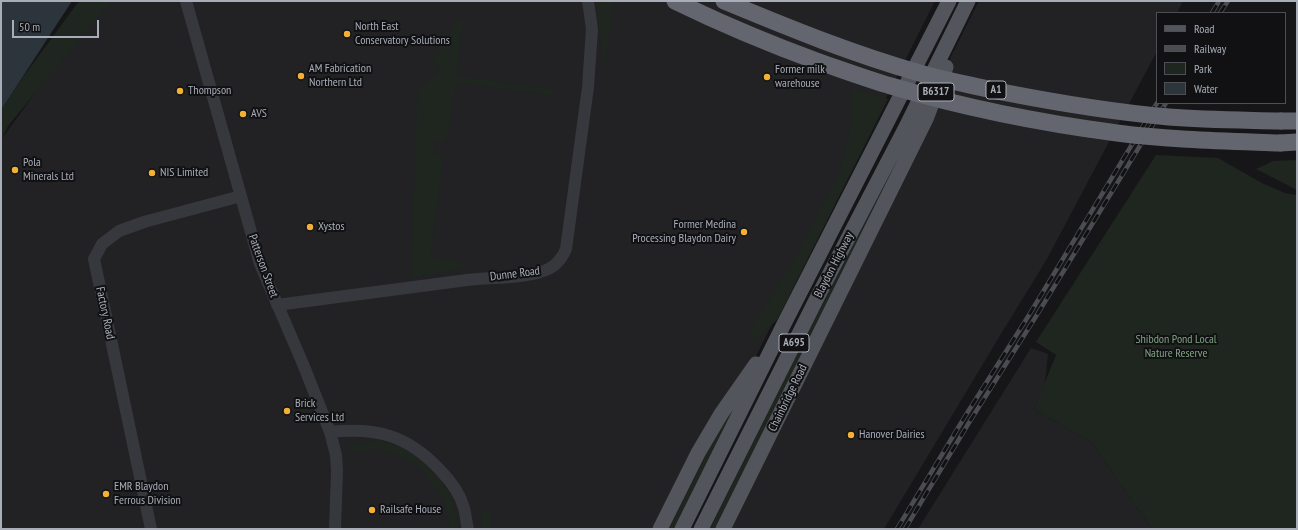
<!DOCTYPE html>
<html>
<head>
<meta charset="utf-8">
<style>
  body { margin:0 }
  #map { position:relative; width:1298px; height:530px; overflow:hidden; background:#161618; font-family:"PT Sans Narrow",sans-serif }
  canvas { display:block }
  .frame { position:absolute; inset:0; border:2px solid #a8adb8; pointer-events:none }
  .legend { position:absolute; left:1156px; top:12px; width:130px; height:92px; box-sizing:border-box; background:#111113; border:1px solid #4d4f55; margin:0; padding:5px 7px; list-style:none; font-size:12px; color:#a8adb8 }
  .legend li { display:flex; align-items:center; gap:8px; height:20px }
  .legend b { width:20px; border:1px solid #4d4f55 }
  .scale { position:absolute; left:12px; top:20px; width:87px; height:18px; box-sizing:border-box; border:2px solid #a8adb8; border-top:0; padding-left:5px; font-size:12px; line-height:14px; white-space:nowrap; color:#a8adb8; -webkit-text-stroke:3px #111113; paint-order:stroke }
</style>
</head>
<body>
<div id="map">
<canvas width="1298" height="530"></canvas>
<div class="frame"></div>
<ul class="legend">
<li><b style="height:5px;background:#53555c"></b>Road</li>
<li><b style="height:5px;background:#4a4c52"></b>Railway</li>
<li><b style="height:11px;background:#1e261f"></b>Park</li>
<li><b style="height:11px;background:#2c353c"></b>Water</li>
</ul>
<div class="scale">50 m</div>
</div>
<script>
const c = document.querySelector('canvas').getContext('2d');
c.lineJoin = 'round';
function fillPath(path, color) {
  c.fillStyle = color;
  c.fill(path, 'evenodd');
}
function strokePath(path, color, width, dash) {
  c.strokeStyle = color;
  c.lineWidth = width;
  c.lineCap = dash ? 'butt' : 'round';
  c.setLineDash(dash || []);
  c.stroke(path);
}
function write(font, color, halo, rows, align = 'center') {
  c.font = font + ' "PT Sans Narrow",sans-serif';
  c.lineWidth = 4;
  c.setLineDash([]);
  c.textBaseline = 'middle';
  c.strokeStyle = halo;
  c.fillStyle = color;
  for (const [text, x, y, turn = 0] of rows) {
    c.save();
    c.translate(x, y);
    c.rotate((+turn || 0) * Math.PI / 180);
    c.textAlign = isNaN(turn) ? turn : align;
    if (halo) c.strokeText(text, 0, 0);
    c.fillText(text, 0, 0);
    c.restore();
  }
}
fillPath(new Path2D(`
  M107 1H935L764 340 672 529H1V140L64 53Z
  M979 1H1183L1177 13H1157V51L1047 259 1004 329 884 529H713Z
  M1031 348 1048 354 1045 383 1034 409 1093 443 1106 463 1152 529H918Z`), '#222225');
fillPath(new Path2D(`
  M79 1H111L8 126 1 141V110L23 77Z
  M595 1H614L605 67Z
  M454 21H463L456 76 553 89 552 96 455 83 449 129 444 142 435 141 433 153 443 154 442 169 430 257 458 261 464 268 411 278 417 111 414 110 420 95 416 93 441 70 432 61 453 28Z
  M853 89 888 99 777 320 752 342 748 334 793 262 841 168 851 127Z
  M924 111 716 529H710C779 389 849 249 924 111Z
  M1156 155 1218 158 1262 183 1285 193 1297 195V529H1152L1106 463 1093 443 1034 409 1056 355 1036 342Z
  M1297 160V190L1256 169 1273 161Z
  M747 388 676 529H667L736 400Z
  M378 440 404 448 426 465 450 492 459 529H450L443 499 418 466 395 454 373 448 355 453 350 451 352 445Z
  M484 511 491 514 492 529H481L480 520Z`), '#1e261f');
fillPath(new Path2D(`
  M1 1H72L1 110Z`), '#2c353c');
strokePath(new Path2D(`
  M186 1 260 264 303 364 330 432 336 455 337 471 335 529
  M277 305C341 296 404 288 467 280 490 277 519 279 540 272 553 269 561 261 566 249L588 87 592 29 588 1
  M330 432C376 427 407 435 439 469 450 480 460 493 464 508 466 515 466 522 468 529
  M151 529 94 259 102 244 119 231 144 222 241 196`), '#37383d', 12);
strokePath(new Path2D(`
  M660 529 698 453 721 414 756 364
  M682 529 786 320 949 1
  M701 529 817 298 906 127 968 1
  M723 529 926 119 946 67`), '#53555c', 15);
strokePath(new Path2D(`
  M675 1C722 24 770 44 819 62
  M1281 121H1297
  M1280 143 1297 142`), '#63666e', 17);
const rail = new Path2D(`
  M1212 13 1219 1
  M1220 13 1228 1
  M897 529 964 418 1029 315 1157 103
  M905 529 970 421 1035 318 1166 103`);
strokePath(rail, '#4a4c52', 4.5);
strokePath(rail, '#111113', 3, [9]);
strokePath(new Path2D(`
  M724 1C789 28 855 55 923 74 949 81 975 86 1002 92 1058 103 1113 112 1169 117 1206 120 1243 120 1281 121
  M819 62C843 70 867 79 891 86 965 108 1041 123 1117 133 1171 140 1225 141 1280 143`), '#63666e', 17);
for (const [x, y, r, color] of [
  [347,34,4,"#f2b134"],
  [301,76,4,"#f2b134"],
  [767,77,4,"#f2b134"],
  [180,91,4,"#f2b134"],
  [243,114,4,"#f2b134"],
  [15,170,4,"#f2b134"],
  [152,173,4,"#f2b134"],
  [310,227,4,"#f2b134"],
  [744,232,4,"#f2b134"],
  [287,411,4,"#f2b134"],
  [851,435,4,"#f2b134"],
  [106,494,4,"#f2b134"],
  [372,510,4,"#f2b134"]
]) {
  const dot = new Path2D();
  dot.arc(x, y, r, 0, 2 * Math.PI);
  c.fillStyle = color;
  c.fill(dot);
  strokePath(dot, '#111113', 1.5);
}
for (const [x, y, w] of [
  [996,90,20],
  [936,92,36],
  [794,343,30]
]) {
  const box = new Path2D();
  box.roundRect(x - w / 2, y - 9, w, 18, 3);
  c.fillStyle = '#111113';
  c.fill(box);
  strokePath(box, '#a8adb8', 1);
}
write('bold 11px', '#a8adb8', null, [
  ["A1",996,90],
  ["B6317",936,92],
  ["A695",794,343]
]);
write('12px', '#a8adb8', '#111113', [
  ["North East",355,27],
  ["Conservatory Solutions",355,41],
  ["AM Fabrication",309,69],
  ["Northern Ltd",309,83],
  ["Former milk",775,70],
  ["warehouse",775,84],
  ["Thompson",188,91],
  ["AVS",251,114],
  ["Pola",23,163],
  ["Minerals Ltd",23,177],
  ["NIS Limited",160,173],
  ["Former Medina",736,225,"right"],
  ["Processing Blaydon Dairy",736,239,"right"],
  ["Xystos",318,227],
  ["Brick",295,404],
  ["Services Ltd",295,418],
  ["Hanover Dairies",859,435],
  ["EMR Blaydon",114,487],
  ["Ferrous Division",114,501],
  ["Railsafe House",380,510]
], 'left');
write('12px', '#a8adb8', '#111113', [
  ["Blaydon Highway",834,265,-63],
  ["Patterson Street",263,266,70],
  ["Dunne Road",515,274,-7],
  ["Factory Road",105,313,78],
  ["Chainbridge Road",788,398,-64]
]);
write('12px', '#7fa381', '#111113', [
  ["Shibdon Pond Local",1176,340],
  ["Nature Reserve",1176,354]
]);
</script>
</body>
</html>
